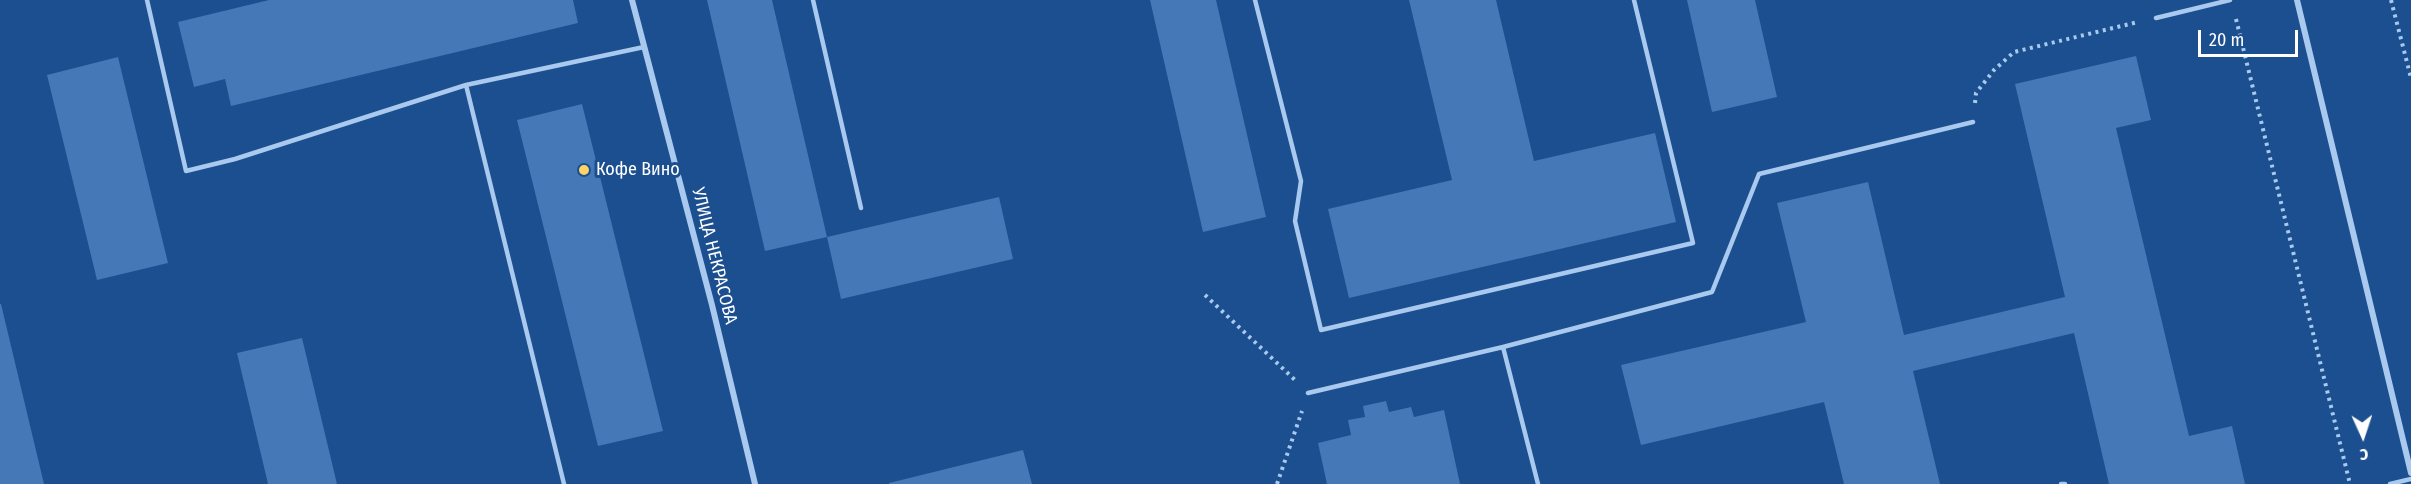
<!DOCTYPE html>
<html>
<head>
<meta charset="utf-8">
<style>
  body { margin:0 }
  #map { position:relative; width:2411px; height:484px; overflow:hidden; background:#1b4f8f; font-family:"Fira Sans Condensed",sans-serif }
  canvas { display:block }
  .north { position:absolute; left:2333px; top:406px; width:60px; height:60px; -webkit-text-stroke:4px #1b4f8f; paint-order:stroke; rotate:177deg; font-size:16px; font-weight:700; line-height:24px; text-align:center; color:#fff }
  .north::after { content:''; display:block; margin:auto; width:21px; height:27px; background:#fff; clip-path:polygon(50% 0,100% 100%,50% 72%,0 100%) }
  .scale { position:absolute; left:2198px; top:30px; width:100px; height:27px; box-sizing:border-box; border:3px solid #fff; border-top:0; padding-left:8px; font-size:18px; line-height:21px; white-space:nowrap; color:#fff; -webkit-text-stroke:4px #1b4f8f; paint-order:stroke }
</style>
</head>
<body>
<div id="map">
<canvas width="2411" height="484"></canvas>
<div class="north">С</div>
<div class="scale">20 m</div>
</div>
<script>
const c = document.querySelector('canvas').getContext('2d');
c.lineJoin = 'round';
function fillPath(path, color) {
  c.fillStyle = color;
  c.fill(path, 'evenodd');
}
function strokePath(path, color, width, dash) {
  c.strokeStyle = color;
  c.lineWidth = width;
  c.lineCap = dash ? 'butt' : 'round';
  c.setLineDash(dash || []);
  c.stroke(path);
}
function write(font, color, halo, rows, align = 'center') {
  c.font = font + ' "Fira Sans Condensed",sans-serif';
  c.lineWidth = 6;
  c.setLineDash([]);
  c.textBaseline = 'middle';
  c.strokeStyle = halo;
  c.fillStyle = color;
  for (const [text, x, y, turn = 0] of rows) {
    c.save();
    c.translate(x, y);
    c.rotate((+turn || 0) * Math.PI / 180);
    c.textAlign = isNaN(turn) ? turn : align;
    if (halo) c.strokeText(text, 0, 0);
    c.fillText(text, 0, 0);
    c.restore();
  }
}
fillPath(new Path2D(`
  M269 0H573L578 23 231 106 225 79 194 87 178 22Z
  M707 0H772L827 237 765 251Z
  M1150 0H1216L1266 217 1203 232Z
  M1409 0H1496L1534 161 1655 133 1676 222 1349 298 1328 209 1452 180Z
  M1687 0H1755L1777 97 1712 112Z
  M2136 56 2151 120 2116 128 2189 436 2232 426 2245 484H2109L2074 333 1913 371 1940 484H1844L1824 402 1641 445 1621 365 1806 322 1777 203 1868 182 1904 335 2065 297 2015 84Z
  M118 57 168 263 97 280 47 75Z
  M582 104 663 431 598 446 517 120Z
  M999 197 1013 259 841 299 827 237Z
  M0 304H1L44 484H0Z
  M302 338 337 484H268L237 353Z
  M1386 401 1389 412 1411 407 1414 417 1444 410 1460 484H1327L1318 443 1351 435 1348 420 1365 417 1363 406Z
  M1023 450 1032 484H889V483Z`), '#4478b7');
strokePath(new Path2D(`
  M2391 0 2411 78
  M2236 19 2350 484
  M1975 103 1976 93 1994 70 2014 52 2138 22
  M1205 295 1295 380
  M1277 484 1302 411`), '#a9c9ee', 4, [3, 4.5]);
strokePath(new Path2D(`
  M147 0 186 171 235 159 466 85 644 47
  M813 0 861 208
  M1255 0 1301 181 1295 221 1321 330 1693 243 1634 0
  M2156 18 2230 0
  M466 85 564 484
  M1308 393 1503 347
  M1538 484 1503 347 1712 292 1759 174 1973 122
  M2061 484H2065
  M2390 484 2411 479`), '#a9c9ee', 4.5);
strokePath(new Path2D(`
  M632 0 712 305 755 484
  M2297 0 2411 473`), '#a9c9ee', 6);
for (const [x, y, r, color] of [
  [584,170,6,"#ffd166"]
]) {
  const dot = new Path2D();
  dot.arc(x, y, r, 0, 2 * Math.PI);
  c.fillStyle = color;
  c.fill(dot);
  strokePath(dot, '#1b4f8f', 2);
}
write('18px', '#fff', '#1b4f8f', [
  ["Кофе Вино",596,170]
], 'left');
write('18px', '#fff', '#1b4f8f', [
  ["УЛИЦА НЕКРАСОВА",714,256,76]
]);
</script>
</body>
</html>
